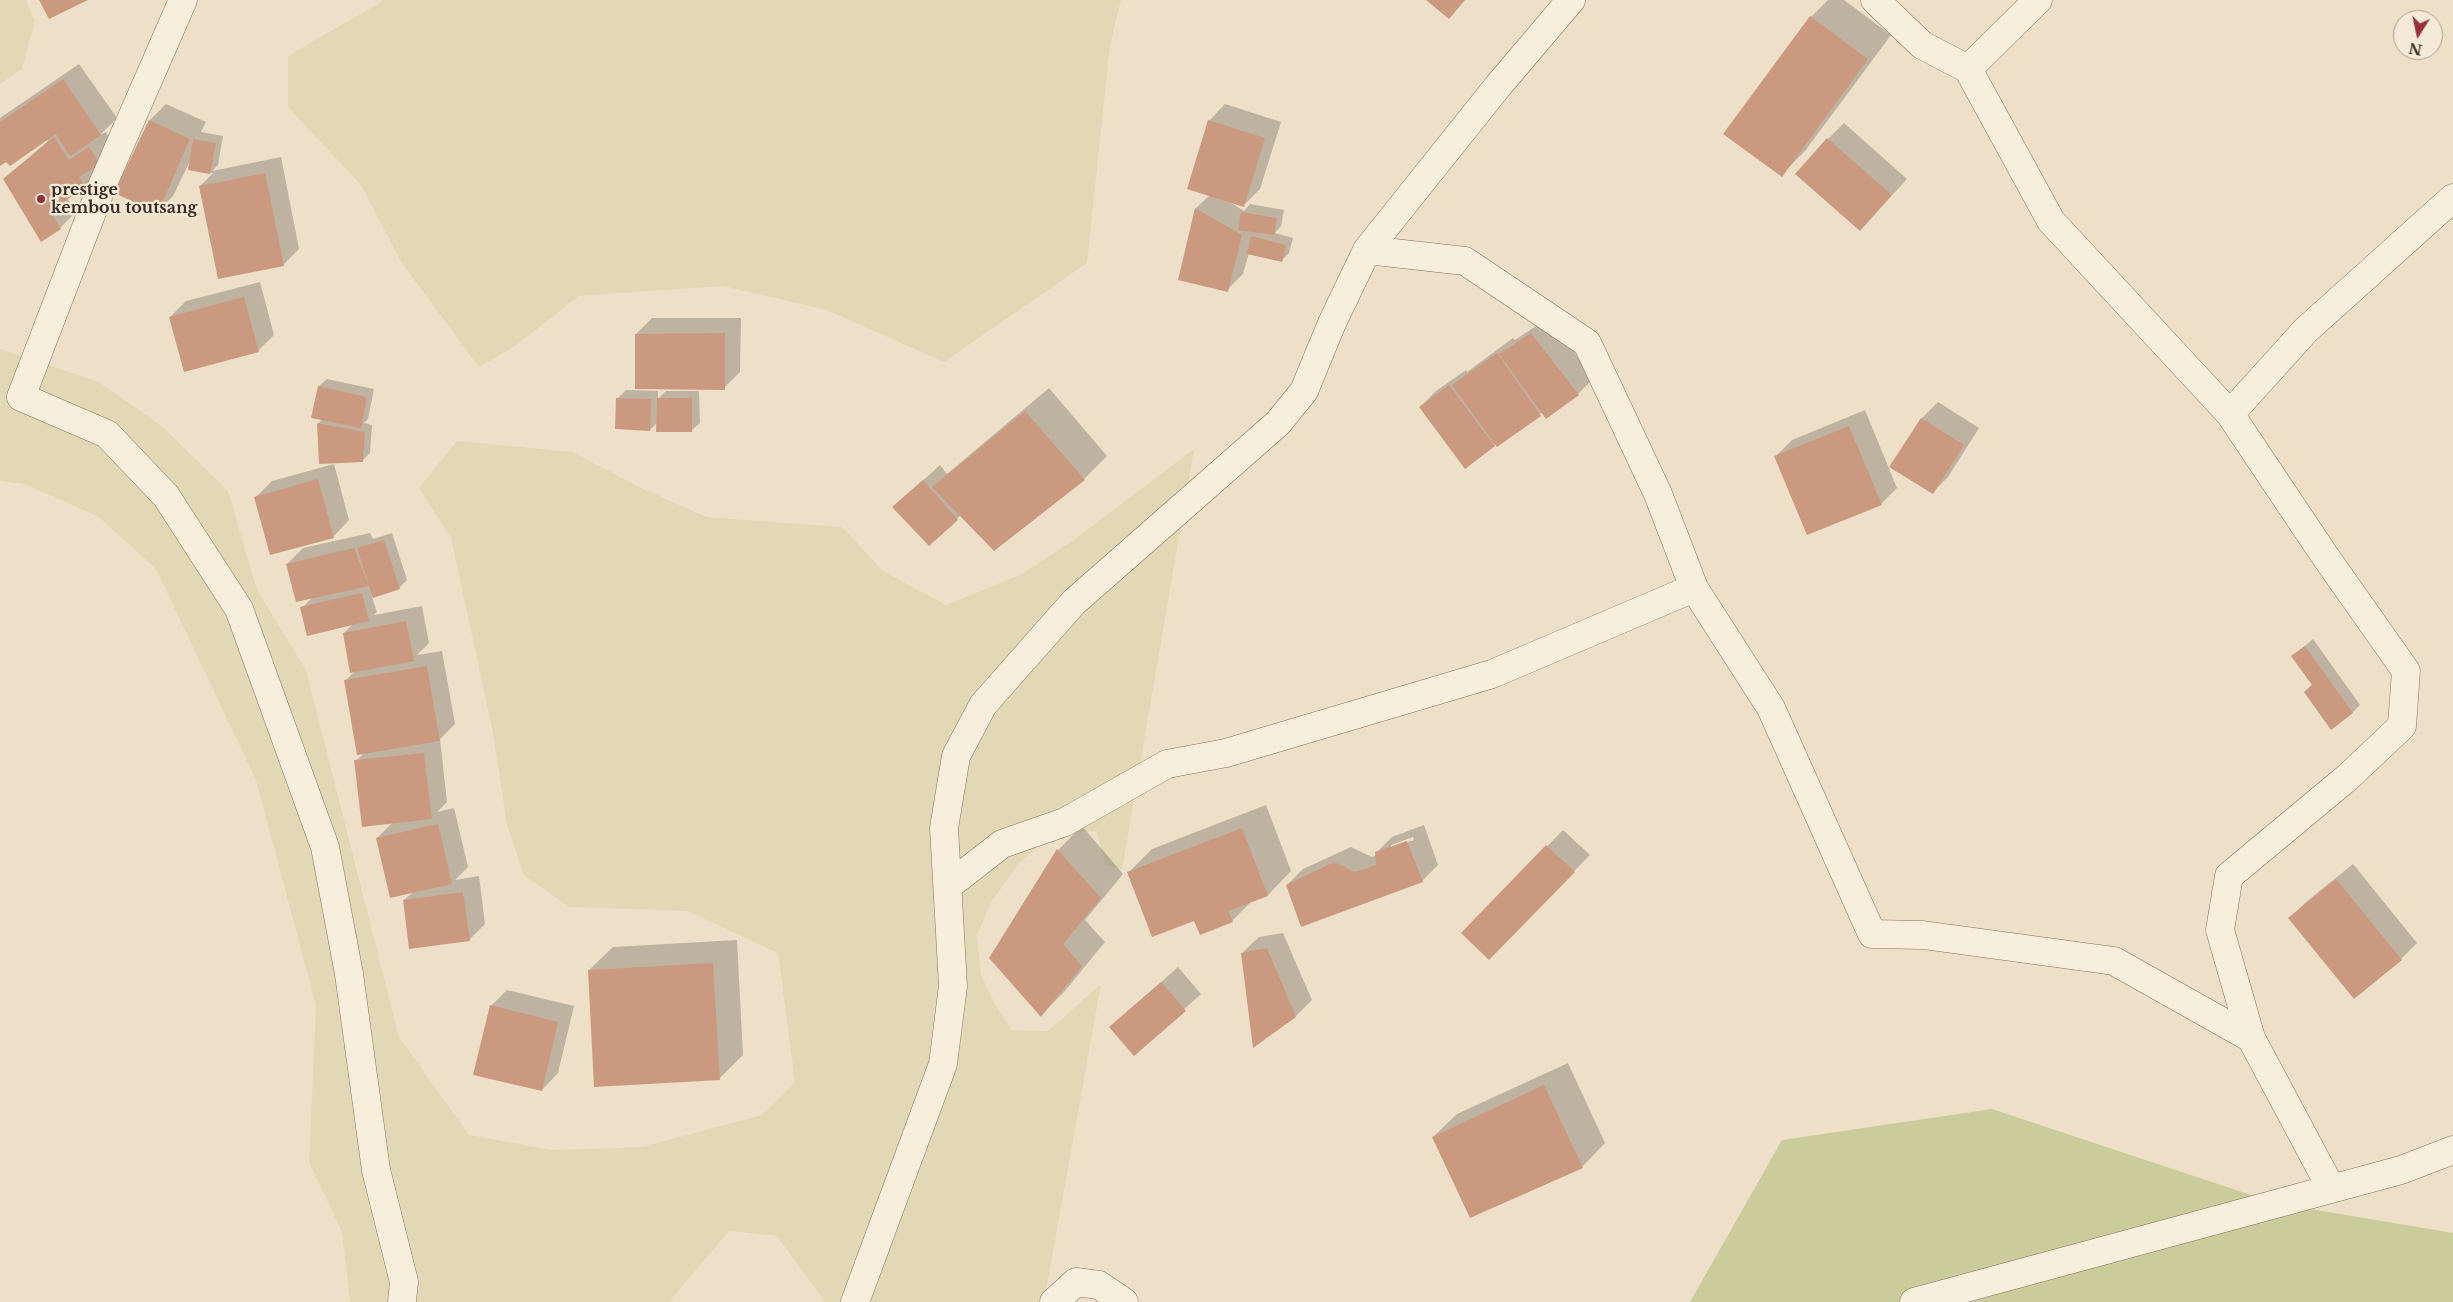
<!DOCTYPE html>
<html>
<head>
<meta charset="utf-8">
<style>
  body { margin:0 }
  #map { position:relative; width:2453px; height:1302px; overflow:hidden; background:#eee0c8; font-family:"Libre Baskerville",serif }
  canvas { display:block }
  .north { position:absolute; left:2393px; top:10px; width:50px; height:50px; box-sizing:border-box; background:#f5ead8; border:1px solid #aa9e8f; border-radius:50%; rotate:190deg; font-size:14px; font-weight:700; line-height:20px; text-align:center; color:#3a2b21 }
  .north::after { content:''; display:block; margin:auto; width:18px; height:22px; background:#972f38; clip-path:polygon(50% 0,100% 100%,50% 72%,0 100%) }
</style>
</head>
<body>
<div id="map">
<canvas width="2453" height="1302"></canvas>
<div class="north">N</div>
</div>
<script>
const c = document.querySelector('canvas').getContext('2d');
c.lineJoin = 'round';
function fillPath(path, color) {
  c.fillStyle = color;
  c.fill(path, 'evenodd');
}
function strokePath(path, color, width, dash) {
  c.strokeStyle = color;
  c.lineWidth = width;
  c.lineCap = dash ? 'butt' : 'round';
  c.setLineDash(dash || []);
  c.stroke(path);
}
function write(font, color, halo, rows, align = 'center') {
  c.font = font + ' "Libre Baskerville",serif';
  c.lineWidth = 4.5;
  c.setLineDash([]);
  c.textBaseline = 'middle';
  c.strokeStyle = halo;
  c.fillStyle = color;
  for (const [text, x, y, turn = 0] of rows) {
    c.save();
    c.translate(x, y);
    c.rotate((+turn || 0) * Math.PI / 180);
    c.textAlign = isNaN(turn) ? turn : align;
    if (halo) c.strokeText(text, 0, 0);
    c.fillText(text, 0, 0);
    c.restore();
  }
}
fillPath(new Path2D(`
  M0 0H26L35 21 22 69 0 84Z
  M384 0H1121L1110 45 1087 263 944 362 827 310 723 286 579 296 515 346 479 367 401 262 361 185 288 107V56Z
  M0 349 99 382 163 427 228 491 257 590 306 670 399 1037 469 1135 552 1150 642 1147 762 1115 795 1082 778 953 687 911 569 907 524 875 507 825 493 733 451 538 419 488 457 441 573 452 643 489 707 517 842 527 883 571 946 605 1022 574 1075 539 1194 449 1122 870 1105 864 1097 831 1066 833 1044 842 1020 862 992 901 977 935 981 975 995 1004 1012 1030 1048 1031 1101 984 1044 1302H825L777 1236 729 1231 669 1302H350L342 1232 309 1162 316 1006 256 780 156 569 99 517 25 484 0 481Z`), '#e3d8b6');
fillPath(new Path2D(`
  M1992 1109 2275 1203 2453 1233V1302H1690L1782 1140Z`), '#cacc9c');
fillPath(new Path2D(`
  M1828 0H1844L1891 35 1805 151 1781 175 1811 17Z
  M79 64 117 118 100 135 106 132 115 147 101 170 85 186 67 198 76 212 60 228 41 240 4 179 48 141 47 139 0 165V118Z
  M166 104 206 122 201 132 223 136 218 165 212 171 281 157 299 249 283 265 200 186 213 173 189 169 191 159 173 196 157 212 116 192 150 120Z
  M1225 104 1281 122 1260 189 1244 205 1228 201 1244 211 1250 204 1284 210 1281 226 1275 233 1293 238 1289 253 1281 261 1249 253 1243 274 1227 290 1180 279 1196 208 1210 195 1209 121Z
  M1844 123 1907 179 1860 230 1828 139Z
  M260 282 274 335 258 351 170 317 186 301Z
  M652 318H741L740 372 724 388 636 334Z
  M1548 318 1594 378 1578 394 1543 412 1494 445 1420 407 1436 391 1466 370 1467 372 1513 338 1515 340Z
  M327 379 374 389 368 419 364 423 372 425 370 453 362 461 318 424 322 419 319 386Z
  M1049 388 1107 456 1084 479 961 515 929 544 894 507 940 465 947 474Z
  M626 390 658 391V399L666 391H699L700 423 692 430 658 422 650 430 618 398Z
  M1938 402 1979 428 1948 477 1932 493 1891 467 1922 418Z
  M1865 410 1897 488 1881 504 1776 456 1792 440Z
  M334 464 349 520 333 537 256 497 272 481Z
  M370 533 373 539 392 533 407 580 399 588 372 597 377 612 374 615 422 606 429 643 417 655 442 651 455 724 440 739 447 802 437 812 454 808 468 867 455 880 479 876 485 924 469 940 404 900 413 892 377 838 393 822 356 761 365 752 345 681 355 671 344 633 354 623 302 608 312 598 287 564 303 548Z
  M2313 639 2360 705 2352 713 2305 692 2313 684 2293 656Z
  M1266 805 1291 871 1268 895 1252 901 1232 921 1195 919 1128 873 1152 849Z
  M1424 825 1438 865 1422 881 1287 885 1303 869 1351 847 1372 857 1376 855V853L1392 837ZM1413 837 1414 840 1391 848V845Z
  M1082 826 1123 874 1085 920 1105 942 1064 992 1041 1015 991 958 1058 850Z
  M1563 830 1590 855 1489 958 1463 933Z
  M2353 864 2417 943 2401 959 2290 918 2306 902Z
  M1283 933 1312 1000 1296 1016 1242 953 1259 937Z
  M737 940 743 1055 719 1079 589 970 613 947Z
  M1178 967 1201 994 1134 1054 1111 1027Z
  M507 990 574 1006 558 1073 542 1090 491 1006Z
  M1568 1063 1605 1143 1582 1167 1433 1137 1457 1114Z`), '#0003');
fillPath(new Path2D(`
  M39 0H88L49 19Z
  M1426 0H1465L1449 19Z
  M1810 16 1868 59 1782 177 1723 134Z
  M63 79 101 135 70 156 56 134 10 166 6 162 0 166V122Z
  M149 120 190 139 158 213 114 193Z
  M1208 120 1265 138 1244 207 1187 189Z
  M54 137 69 160 89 147 100 164 79 177 86 187 50 211 61 229 41 242 3 179Z
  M1827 138 1892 195 1860 231 1795 174Z
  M193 139 216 143 210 174 188 170Z
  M265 173 284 266 218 279 199 186Z
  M1195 208 1242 235 1228 292 1178 280Z
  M1241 212 1277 218 1274 235 1238 230Z
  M1251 236 1286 245 1282 262 1247 254Z
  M244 297 259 352 184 372 169 317Z
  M725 333V390L635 389V334Z
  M1531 333 1579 395 1546 419 1499 354Z
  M1497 353 1541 416 1497 447 1452 385Z
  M1449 385 1495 446 1465 469 1419 407Z
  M318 386 367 397 361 428 311 418Z
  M616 398 651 399 650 431 615 429Z
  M657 398H692V432H656Z
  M1025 411 1085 480 994 551 932 487Z
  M1921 418 1964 445 1933 494 1889 467Z
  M317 423 365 432 363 462 319 464Z
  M1849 426 1882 505 1807 535 1774 456Z
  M318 479 334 538 270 555 254 497Z
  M923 480 958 520 929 546 892 507Z
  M384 540 400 589 373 598 357 548Z
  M354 548 369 586 296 602 286 564Z
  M362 593 369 621 307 636 300 607Z
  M406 621 414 661 350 673 343 633Z
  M2305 646 2353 713 2331 730 2304 692 2312 685 2291 656Z
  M427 666 440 741 357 755 344 680Z
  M424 753 432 819 362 827 354 760Z
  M438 824 452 884 390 898 376 838Z
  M1242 828 1268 896 1228 911 1233 922 1200 935 1194 921 1152 937 1127 872Z
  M1407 841 1423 882 1301 927 1286 885 1334 862 1355 872 1376 865 1375 852Z
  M1546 845 1575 872 1489 960 1461 933Z
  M1057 849 1101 898 1063 944 1082 966 1041 1017 989 958Z
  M2336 879 2402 960 2354 999 2288 918Z
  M463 892 470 941 409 949 403 900Z
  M1267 948 1296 1017 1253 1048 1241 953Z
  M713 963 720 1080 594 1087 588 970Z
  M1161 982 1186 1011 1134 1056 1109 1027Z
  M490 1005 558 1022 542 1091 473 1075Z
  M1544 1085 1583 1168 1470 1218 1432 1137Z`), '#cb997f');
const minor = new Path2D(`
  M183 0 102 186 21 397 107 434 166 496 239 609 325 847 349 974 376 1170 404 1282 402 1302
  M1875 0 1922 45 1968 69 2038 0
  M1968 69 2051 221 2230 414 2325 556 2406 671 2402 726 2348 777 2229 876 2220 930 2251 1038 2331 1188
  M1367 250 1465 261 1587 343 1658 494 1694 588 1771 708 1872 934 1923 935 2114 961 2251 1038
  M2230 414 2306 330 2453 198
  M948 886 1002 844 1065 822 1167 764 1226 753 1492 674 1694 588
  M855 1302 943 1064 953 986 944 828 956 756 983 705 1074 602 1278 423 1304 391 1332 323 1367 250 1498 86 1571 0
  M1054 1302 1076 1282 1099 1285 1124 1302
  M1914 1302 2401 1170 2453 1150`);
strokePath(minor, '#8a725d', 29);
strokePath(minor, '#f8eedc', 28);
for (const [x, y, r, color] of [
  [41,199,5,"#972f38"]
]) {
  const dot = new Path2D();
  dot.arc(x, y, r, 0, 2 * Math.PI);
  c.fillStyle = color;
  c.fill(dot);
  strokePath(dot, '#f5ead8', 2);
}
write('bold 16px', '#3a2b21', '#f5ead8', [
  ["prestige",51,190],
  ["kembou toutsang",51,208]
], 'left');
</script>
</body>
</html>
